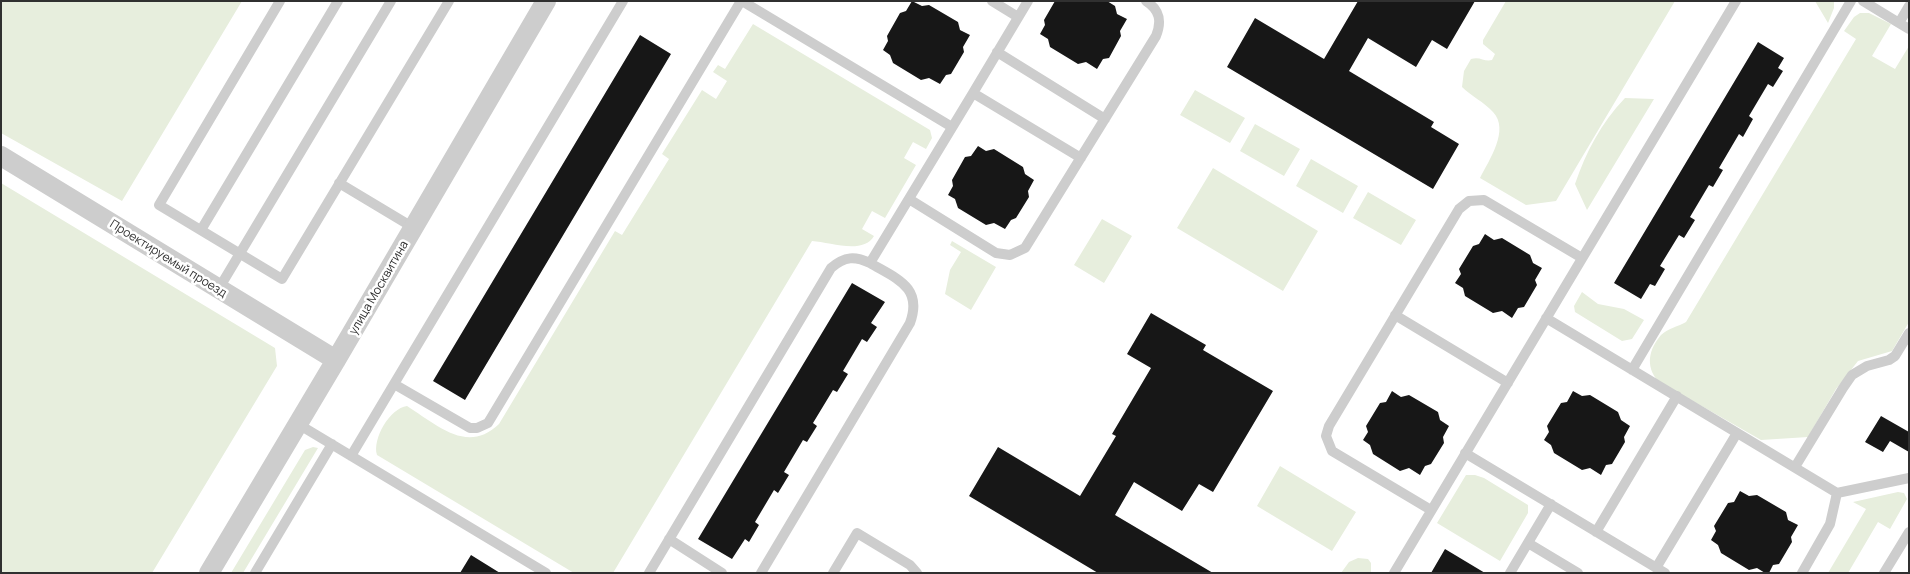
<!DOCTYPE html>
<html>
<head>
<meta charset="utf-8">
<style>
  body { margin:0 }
  #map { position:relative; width:1910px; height:574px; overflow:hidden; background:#fff; font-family:Manrope,sans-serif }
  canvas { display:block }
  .frame { position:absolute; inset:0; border:2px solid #303030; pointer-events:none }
</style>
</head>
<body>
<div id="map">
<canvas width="1910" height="574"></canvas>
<div class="frame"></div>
</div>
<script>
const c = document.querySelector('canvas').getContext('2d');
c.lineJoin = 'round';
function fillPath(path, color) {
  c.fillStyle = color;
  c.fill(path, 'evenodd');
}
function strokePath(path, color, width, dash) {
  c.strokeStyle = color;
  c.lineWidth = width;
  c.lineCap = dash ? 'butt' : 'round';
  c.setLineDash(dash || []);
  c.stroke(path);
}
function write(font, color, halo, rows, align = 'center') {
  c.font = font + ' Manrope,sans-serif';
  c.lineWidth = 5;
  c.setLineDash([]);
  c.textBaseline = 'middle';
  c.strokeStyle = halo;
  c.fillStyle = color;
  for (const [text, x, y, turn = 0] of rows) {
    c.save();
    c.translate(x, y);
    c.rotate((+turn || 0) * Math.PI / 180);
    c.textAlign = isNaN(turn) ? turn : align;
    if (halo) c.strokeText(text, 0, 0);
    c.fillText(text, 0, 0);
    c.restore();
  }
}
fillPath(new Path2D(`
  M1 1H242L122 201 1 133Z
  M1506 1H1675L1556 201 1526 205 1480 178C1489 160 1510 130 1493 112 1484 102 1471 96 1462 87L1464 71 1471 59C1480 56 1484 62 1492 60L1495 54 1483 44V40Z
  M1815 1H1834V8L1828 23Z
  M1860 13H1869L1891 24 1872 56 1895 69 1909 46V322L1892 351 1858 361 1836 389 1808 437 1761 440 1658 381C1645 366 1649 349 1661 335 1667 329 1679 326 1686 322L1856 39 1844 31 1854 17Z
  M753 24 930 130 932 138 926 149 913 142 904 158 916 165 885 218 872 211 862 229 874 236C863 255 830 242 812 241L613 573H574L377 455C372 439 390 408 407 406 436 424 467 455 499 424L615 231 622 235 669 159 662 154 702 90 716 99 727 81 713 72 718 65 725 69Z
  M1195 90 1245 118 1230 143 1180 115Z
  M1625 98 1654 99 1587 210 1575 184C1586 152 1601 123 1625 98Z
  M1255 124 1300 149 1284 176 1240 151Z
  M1311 159 1358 186 1343 213 1296 186Z
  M1213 168 1318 231 1283 291 1177 228Z
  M1 183 275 348 277 366 152 573H1Z
  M1368 192 1416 220 1401 245 1353 218Z
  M1102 219 1132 236 1104 283 1074 265Z
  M952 241 996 267 971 310 945 294 950 270 961 252 950 245Z
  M1582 292 1598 304 1624 309 1644 320 1632 339 1622 341 1575 312 1574 306Z
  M313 447 318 448 243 573H231L305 450Z
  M1280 466 1356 512 1332 551 1257 506Z
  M1466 475H1475L1484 478 1528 505V513L1500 561 1437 523Z
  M1898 492 1904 493 1907 499 1890 529 1878 522 1848 573H1828L1866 509 1853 502Z
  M1358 558 1368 559 1371 563V573H1341L1349 562Z`), '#e7eedd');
fillPath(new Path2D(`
  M912 1 922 6 929 5 958 22 960 30 970 35 963 47 964 52 951 74 946 75 940 84 929 78 921 80 893 63 890 55 883 50 888 41 887 36 900 13 906 11Z
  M1055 1H1107L1115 6 1117 14 1127 19 1120 31 1121 36 1109 58 1103 59 1097 69 1086 62 1078 64 1050 47 1048 39 1040 34 1045 25 1044 20Z
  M1358 1H1475L1447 49 1432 40 1416 67 1368 38 1349 71 1434 122 1431 127 1459 144 1433 189 1227 67 1255 18 1324 59Z
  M640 35 671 54 465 400 433 381Z
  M1758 42 1784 58 1778 68 1783 71 1773 87 1768 84 1749 116 1753 119 1743 137 1739 134 1719 168 1723 170 1713 187 1709 185 1690 217 1695 220 1684 238 1679 235 1660 266 1665 269 1655 286 1650 284 1641 299 1614 283Z
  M978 146 986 151 994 149 1023 167 1025 174 1034 180 1028 191 1029 197 1016 218 1011 220 1005 229 994 223 986 225 958 208 955 199 948 195 953 186 952 180 965 157 971 156Z
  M1485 234 1494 240 1502 238 1530 255 1533 263 1542 268 1535 280 1537 285 1524 307 1518 308 1512 318 1502 311 1493 313 1465 296 1463 288 1455 283 1461 274 1459 269 1473 246 1479 244Z
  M852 283 885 302 871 323 877 327 867 342 862 339 843 371 848 374 837 392 833 390 813 423 817 426 807 442 803 440 784 472 789 475 778 493 774 490 755 522 759 525 749 542 745 539 732 559 698 539Z
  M1151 313 1206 345 1203 350 1273 391 1213 492 1199 484 1182 511 1134 482 1115 515 1213 573H1098L969 496 998 447 1080 496 1116 436 1112 434 1151 368 1127 354Z
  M1392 391 1401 397 1409 395 1438 412 1440 420 1449 426 1443 437 1444 443 1431 464 1425 466 1420 475 1409 468 1400 471 1373 454 1370 445 1363 440 1368 432 1366 426 1380 403 1386 402Z
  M1573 391 1582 396 1590 395 1618 412 1621 420 1630 426 1624 437 1625 442 1612 464 1606 465 1601 475 1590 468 1582 470 1554 453 1551 445 1544 440 1549 432 1547 426 1561 403 1567 402Z
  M1881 416 1909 432V452L1890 441 1883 452 1865 442Z
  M1740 491 1749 496 1757 495 1786 512 1788 520 1798 525 1791 537 1792 542 1779 564 1773 565 1769 573H1765L1757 568 1749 570 1721 553 1718 545 1711 540 1716 531 1714 526 1728 503 1734 502Z
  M1445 549 1485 573H1431Z
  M471 555 500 573H460Z`), '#171717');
strokePath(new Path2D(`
  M280 1 159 205 282 279 449 1
  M623 1 394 384 470 428H477L488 423 741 1
  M742 1 952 127
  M992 1 1018 17
  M1863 1 1899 23 1909 6
  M1899 23 1909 29
  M997 52 1105 119
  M973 93 1028 1
  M339 183 414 228
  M909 199 996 253 1010 255 1025 248 1156 36C1162 21 1160 10 1146 1
  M201 230 338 1
  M218 290 391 1
  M1395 315 1508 383
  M1546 318 1837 493 1909 478
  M1632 370 1851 1
  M298 424 546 573
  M1465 453 1665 573
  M351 456 394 384
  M1795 467 1843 388 1852 375 1867 366 1889 360 1895 356 1909 333
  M1431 510 1332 451 1326 436 1329 426 1459 209 1469 201 1484 200 1582 258
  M1596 532 1677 396
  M669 539 722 573
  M1528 543 1578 573
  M1656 568 1737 433
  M255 573 332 444
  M649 573 831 268C845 256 855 256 870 263L973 93 1081 158
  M761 573 910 323C923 287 897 279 870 263
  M833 573 857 533 910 565 917 573
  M1394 573 1736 1
  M1510 573 1551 504
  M1802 573 1830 524 1837 493
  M1884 573 1909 532`), '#cdcdcd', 10);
strokePath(new Path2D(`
  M1 156 336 360
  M209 573 336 360 546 1`), '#cdcdcd', 20);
write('12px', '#303030', '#fff', [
  ["Проектируемый проезд",168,259,32],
  ["улица Москвитина",379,288,-60]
]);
</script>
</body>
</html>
